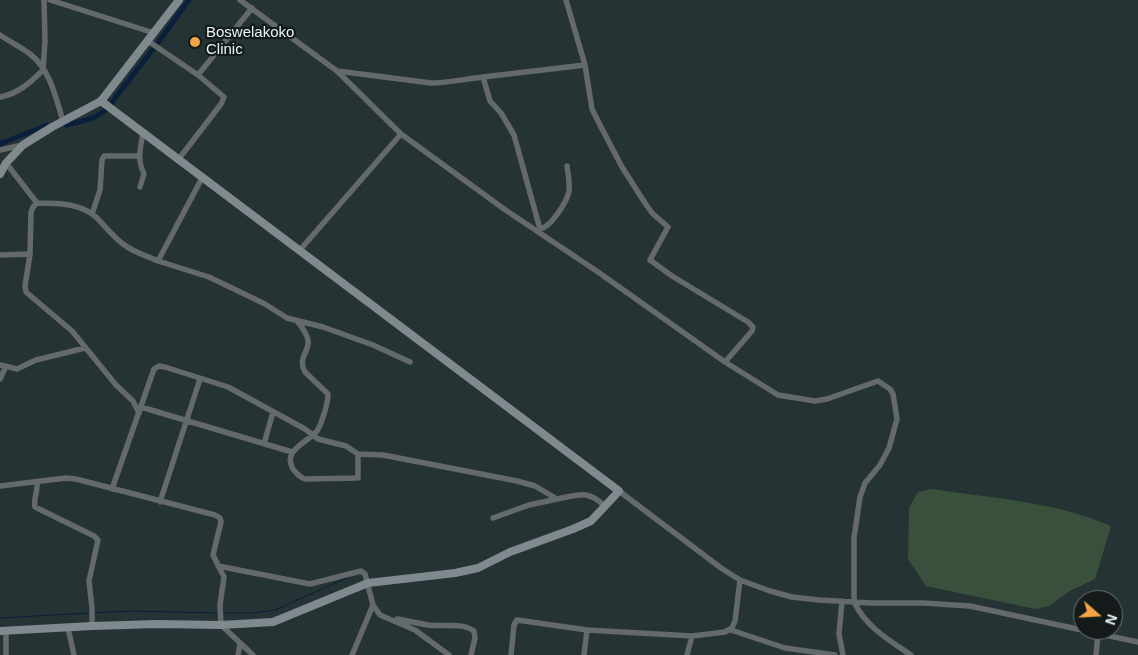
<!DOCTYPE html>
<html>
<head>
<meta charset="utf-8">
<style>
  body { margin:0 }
  #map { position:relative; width:1138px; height:655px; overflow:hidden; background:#263334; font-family:Arial,sans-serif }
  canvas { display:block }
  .north { position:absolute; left:1073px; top:590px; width:50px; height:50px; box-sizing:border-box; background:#141a1a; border:1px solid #6a7172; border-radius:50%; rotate:109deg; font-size:14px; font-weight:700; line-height:20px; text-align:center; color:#ecf4f5 }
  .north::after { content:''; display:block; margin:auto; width:18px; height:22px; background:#f4a443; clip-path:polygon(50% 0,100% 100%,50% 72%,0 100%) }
</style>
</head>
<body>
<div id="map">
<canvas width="1138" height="655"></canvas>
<div class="north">N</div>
</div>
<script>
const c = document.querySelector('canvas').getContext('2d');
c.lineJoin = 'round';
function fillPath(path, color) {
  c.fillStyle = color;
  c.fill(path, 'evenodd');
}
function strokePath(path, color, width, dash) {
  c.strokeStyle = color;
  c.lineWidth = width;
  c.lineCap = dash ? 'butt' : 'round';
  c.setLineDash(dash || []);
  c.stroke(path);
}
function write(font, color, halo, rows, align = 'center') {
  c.font = font + ' Arial,sans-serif';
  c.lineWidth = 4.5;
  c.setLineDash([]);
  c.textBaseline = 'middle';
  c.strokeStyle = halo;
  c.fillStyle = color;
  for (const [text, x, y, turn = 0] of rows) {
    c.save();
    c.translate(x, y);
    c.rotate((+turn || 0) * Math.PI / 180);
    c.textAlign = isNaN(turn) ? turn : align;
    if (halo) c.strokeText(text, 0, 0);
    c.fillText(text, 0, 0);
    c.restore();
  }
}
fillPath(new Path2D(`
  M932 489C992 498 1056 502 1111 526L1095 579 1068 592 1049 606 1035 609 926 586 908 559 909 508 918 492Z`), '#39513c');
strokePath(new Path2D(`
  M93 613 130 611 219 613
  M223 613H255L275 610 349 577
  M0 618 89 613`), '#091f3a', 1);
strokePath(new Path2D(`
  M157 44 189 0
  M66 125C85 121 106 117 115 98L154 48
  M0 144 47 125`), '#091f3a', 5);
strokePath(new Path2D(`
  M50 0 154 33
  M240 0 337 71 401 134 504 209 598 272 725 362 778 395 815 401 827 399 878 381 890 389 893 394 897 419 889 448 880 465 865 483 860 497 854 538V602C866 627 889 640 911 655
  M566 0 585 65 592 109 599 123 622 167 645 203 652 213 668 227 650 260 672 276 748 322 753 327 752 331 725 362
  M0 35C10 42 21 47 30 54 50 69 56 98 63 121
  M148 41 198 75 224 97 221 104 178 160
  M337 71 431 83C447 83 466 79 483 77
  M198 75 252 8
  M0 97C18 94 31 82 43 70L45 41 44 0
  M0 150 22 145
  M6 163 37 203C57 203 80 203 96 217 105 226 113 237 123 244 133 252 147 256 158 261
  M202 178 158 261 209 277 265 304 287 318 323 327 373 345 410 362
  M140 187 144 174C137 159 140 150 143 133
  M37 203 33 207 31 212 30 254 25 286 26 292 72 331 116 385 133 401 139 413
  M92 214 100 190 102 160 104 156H139
  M540 229C551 227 567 202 569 191 570 183 568 174 567 166
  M539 232 540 229 514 135 501 113 490 101 483 77 585 65
  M299 251 401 134
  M0 255 30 254
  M297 321C301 326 307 333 308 340 310 352 297 357 305 372L328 394C328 403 322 423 317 431 307 443 282 450 293 469 297 474 299 477 305 479L358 478V454
  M0 365 17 369 36 360 85 348
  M0 379 6 366
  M141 407 292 452
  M264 444 273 412
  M37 483C38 491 33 500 35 507L94 536 98 540 89 581 92 608V626
  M0 486 66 478 76 479 215 515 220 518 221 522 213 555 224 577 220 605 221 625 253 655
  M112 489 154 369 159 366 165 367 228 387 305 429 318 439 346 446 358 454 383 455 517 481 535 486 557 499C580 495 586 489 605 506
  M619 491 721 568 740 580 770 591 792 597 819 600 872 603H923L970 606 1138 642
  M160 502 200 379
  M493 518 529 505 557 499
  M218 566 310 584 361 571 365 574 373 605 380 615 415 630 449 655
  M842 601 839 634 843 655
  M397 619C407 621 417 623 428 625 442 627 462 622 474 631L475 638 471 655
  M68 628 74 655
  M731 630 785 648 835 655
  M6 655V631
  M238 655 240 644
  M352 655 373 605
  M511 655 514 625 517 620 587 630
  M584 655 587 630 692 636
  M687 655 692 636 725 632 732 628 735 621 740 580
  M1096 655 1098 633`), '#64696c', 5.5);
strokePath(new Path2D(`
  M0 174 6 163 23 145 52 127 101 101 179 0
  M0 631 92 626 158 624 221 625 273 622 368 583 455 573 478 568 510 552 573 529 591 521 619 491 101 101`), '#80898d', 8);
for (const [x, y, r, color] of [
  [195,42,6,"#f4a443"]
]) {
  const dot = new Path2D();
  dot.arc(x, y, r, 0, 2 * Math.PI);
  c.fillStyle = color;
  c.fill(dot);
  strokePath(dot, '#141a1a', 2);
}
write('15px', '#ecf4f5', '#141a1a', [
  ["Boswelakoko",206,33],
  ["Clinic",206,50]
], 'left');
</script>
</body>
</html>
